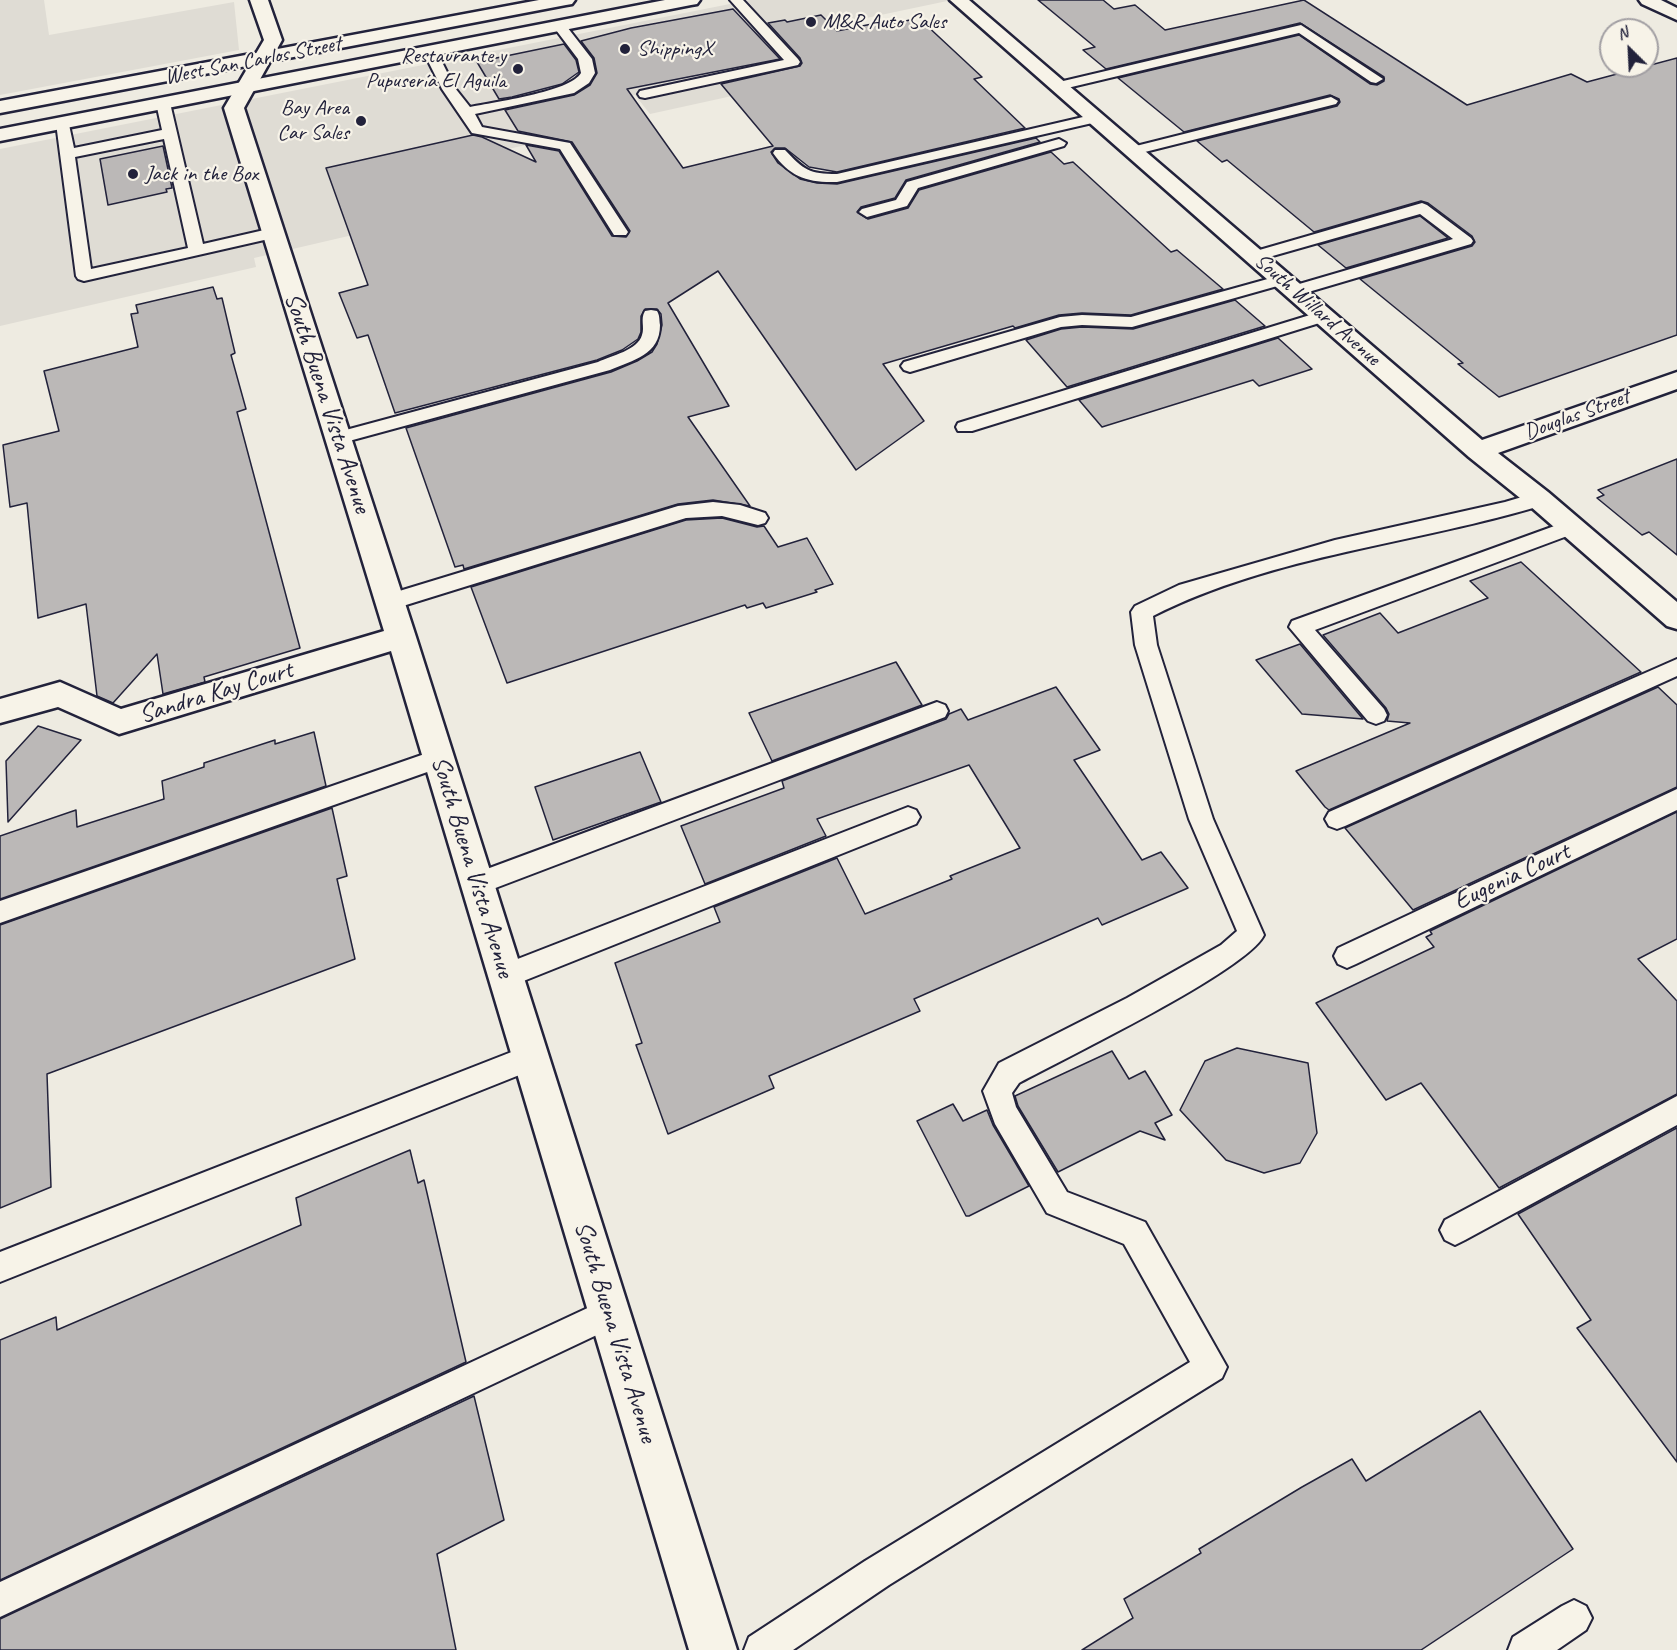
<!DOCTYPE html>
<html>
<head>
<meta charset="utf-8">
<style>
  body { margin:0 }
  #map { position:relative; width:1677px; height:1650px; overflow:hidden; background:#eeebe1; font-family:Caveat,sans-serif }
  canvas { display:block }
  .north { position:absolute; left:1599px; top:18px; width:60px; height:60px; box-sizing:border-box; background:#f7f3e8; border:2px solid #a29fa3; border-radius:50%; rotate:336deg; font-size:16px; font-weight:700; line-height:24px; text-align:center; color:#22223b }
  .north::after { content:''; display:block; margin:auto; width:21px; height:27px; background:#22223b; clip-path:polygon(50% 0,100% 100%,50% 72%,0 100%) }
</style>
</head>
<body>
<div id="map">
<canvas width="1677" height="1650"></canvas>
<div class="north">N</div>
</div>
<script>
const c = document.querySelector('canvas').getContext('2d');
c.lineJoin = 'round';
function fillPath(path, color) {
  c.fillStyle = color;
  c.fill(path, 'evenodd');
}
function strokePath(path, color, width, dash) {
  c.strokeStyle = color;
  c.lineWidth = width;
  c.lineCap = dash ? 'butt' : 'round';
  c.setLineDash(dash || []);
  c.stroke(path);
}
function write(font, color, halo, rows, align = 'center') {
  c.font = font + ' Caveat,sans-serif';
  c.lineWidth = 4.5;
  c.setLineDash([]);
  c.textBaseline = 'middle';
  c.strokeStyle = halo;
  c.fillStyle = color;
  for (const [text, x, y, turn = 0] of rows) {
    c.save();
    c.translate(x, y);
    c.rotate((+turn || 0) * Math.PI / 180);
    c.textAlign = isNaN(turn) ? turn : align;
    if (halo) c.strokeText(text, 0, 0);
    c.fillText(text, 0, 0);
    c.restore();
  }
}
fillPath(new Path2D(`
  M0 0H44L49 35 234 2 239 50 0 95Z
  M750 0H952L776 37 814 78 650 114 635 95 578 106 593 130 468 158 490 203 254 258 256 267 0 326V149Z`), '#dfdcd4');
const building = new Path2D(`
  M1038 0H1103L1114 9 1135 5 1165 30 1304 0 1467 105 1571 74 1587 82 1677 58V335L1499 397 1458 364 1463 363 1360 279 1472 246 1475 242 1472 236 1428 203 1421 201 1314 232 1227 160 1222 162 1197 141 1337 106 1340 102 1339 99 1330 95 1184 132 1118 78 1299 35 1370 84 1377 85 1384 81V77L1300 23 1106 69 1083 50 1095 47Z
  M733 9 780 59 627 89 683 168 773 146 721 84 800 66 802 63 800 58 768 23 785 20 787 22 821 15 837 31 877 23 881 26 910 20 915 25 924 23 982 77 974 79 1025 128 837 172 809 167 785 148H775L771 152 778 163 800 179 817 183 837 184 1036 138 1040 142 906 180 895 198 861 207 857 212 868 219 908 208 919 190 1051 152 1064 164 1073 162 1171 252 1177 250 1223 289 1131 315 1082 313 1059 315 1015 328 1013 326 883 364 924 421 856 470 718 271 668 303 729 406 688 417 750 506 713 500 678 504 464 569 463 565 455 567 406 428 611 372 637 361 652 352 657 344 662 325 661 314 657 309H645L641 316V332L638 339 622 350 597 360 395 413 368 335 357 338 339 293 368 285 326 168 473 135 482 137 536 162 526 145 559 151 612 236 626 237 630 231 572 142 518 131 505 110 574 95 590 85 597 73 594 58 581 41 631 28Z
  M564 44 576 60 579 72 562 84 512 97 499 99 477 62Z
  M163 146 172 188 166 189 167 192 108 205 100 159Z
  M1420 216 1448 238 1346 268 1318 245Z
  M213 287 217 299 222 298 235 353 231 355 246 409 237 412 300 648 204 677 205 682 163 694 157 654 113 703 97 696 86 604 38 618 27 503 10 507 3 445 59 431 44 371 138 347 131 314 138 313 136 305Z
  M1235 300 1265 326 1067 387 1026 340 1061 329 1082 327 1133 329Z
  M1278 338 1312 369 1259 386 1253 380 1102 427 1079 400Z
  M1677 459V555L1649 532 1642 535 1597 498 1604 495 1598 490Z
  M722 518 757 527 764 526 778 547 807 538 833 584 815 590 817 592 766 608 763 603 747 608 745 605 507 683 471 587 686 520Z
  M1521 562 1641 672 1329 810 1325 807 1296 771 1410 723 1387 721 1389 714 1386 708 1323 635 1380 613 1398 633 1488 598 1470 581Z
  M1300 644 1363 719 1302 714 1256 660Z
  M896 662 922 705 772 761 749 713Z
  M1056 687 1100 750 1074 760 1142 860 1161 852 1188 888 1102 925 1098 918 914 999 920 1011 769 1076 774 1088 668 1134 636 1045 642 1043 615 963 720 922 714 907 837 858 865 914 952 879 950 876 1020 848 969 765 817 819 826 836 705 884 681 826 784 788 782 781 946 719 949 714 961 709 968 720Z
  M1658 687 1677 705V787L1413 910 1345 828Z
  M38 726 81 740 8 822 6 761Z
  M314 732 326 786 0 899V836L76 810 77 827 164 799 162 781 204 767V763L275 740V744Z
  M640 752 661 802 553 840 535 787Z
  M332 808 347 876 337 879 355 959 47 1074 51 1187 0 1208V925Z
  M1677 812V939L1638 959 1677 1001V1094L1499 1188 1421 1083 1386 1100 1316 1003 1434 947 1426 937 1432 934 1430 931Z
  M1237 1048 1308 1063 1317 1133 1300 1163 1264 1173 1226 1160 1180 1110 1205 1061Z
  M1112 1051 1129 1079 1145 1071 1172 1115 1155 1123 1165 1140 1140 1131 1058 1172 1018 1106 1015 1096Z
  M953 1104 963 1121 987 1110 993 1125 1029 1186 969 1216H966L917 1121Z
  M1677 1128V1462L1577 1328 1591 1320 1518 1214Z
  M410 1150 418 1183 424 1180 466 1362 0 1580V1340L56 1317 57 1330 301 1225 296 1198Z
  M474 1396 504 1520 437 1554 456 1650H0V1619Z
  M1480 1411 1573 1549 1421 1650H1082L1133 1618 1124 1599 1201 1553 1199 1549 1302 1487 1352 1459 1366 1481Z`);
fillPath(building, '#bbb8b7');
strokePath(building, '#22223b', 1.5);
const lane = new Path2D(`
  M730 0H743L798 59 800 62 798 65 645 98 640 97 638 94 640 91 784 60Z
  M559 22 564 23 592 59 595 73 589 83 574 93 475 114 482 127 570 143 628 232 626 235H614L560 149 472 133 442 89 423 51 425 48H435L455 88 470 107C494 102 570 92 581 73L578 59 553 26Z
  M1301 25 1383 79 1376 83 1371 82 1299 33 1059 90 1052 86 1059 82Z
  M1331 97 1338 101 1336 104 1133 155 1126 151 1128 148Z
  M163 99 170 103 203 244 273 228 281 233 273 238 84 281 78 279 76 276 56 123 63 119 68 120 74 148 162 130 156 103ZM164 139 188 248 91 269 75 157Z
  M1096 114 1103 118 1101 121 837 182C808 183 790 177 773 153L775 150H785C804 170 809 174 837 174Z
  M1059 139 1066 143 1064 146 918 188 907 206 867 217 859 212 862 209 896 200 907 182Z
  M1422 203 1427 205 1471 238 1473 241 1471 244 1295 296 1287 291 1289 287 1453 239 1420 214 1255 261 1247 256 1249 253Z
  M1282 275 1288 277 1290 280 1288 283 1132 327 1082 325 1061 327 910 372 904 370 901 366 904 362 1060 317 1082 315 1131 317Z
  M651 310 657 311C660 316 659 319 660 325 660 355 633 360 610 370L338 444 331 442 329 438 331 434 598 362C611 356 638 350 642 335 645 327 640 319 645 311Z
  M1323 311 1329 312 1331 316 1329 320 972 431H958L956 427 958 423Z
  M1539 492 1546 494 1549 499 1546 504C1417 544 1275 554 1153 616L1157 645 1213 819 1264 935C1248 970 1063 1059 1019 1083L1012 1093 1016 1107 1067 1192 1145 1222 1227 1367 1222 1378 889 1585 793 1650H744L749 1637 865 1561 1190 1362 1124 1244 1047 1213 995 1124 983 1091 999 1063 1127 998 1221 945 1237 931 1189 819 1135 645 1131 612 1135 606 1179 585 1335 540 1505 502Z
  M713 502 740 505 765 513 768 518 765 523 758 525 722 516 686 518 390 610 383 608 380 602 383 596 678 506Z
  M1571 520 1578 522 1581 527 1578 532 1315 630 1384 709 1387 715 1384 721 1376 724 1368 721 1289 627 1292 621Z
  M1677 659V676L1345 826 1337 829 1329 826 1325 819 1329 812Z
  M937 702 945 705 948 711 945 717 477 895 468 892 465 884 468 876Z
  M439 749 447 751 451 758 447 765 0 923V901Z
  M1677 789V810L1356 964 1347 968 1338 964 1334 956 1338 948Z
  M908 807 916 810 920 817 916 824 506 988 497 985 493 976 497 967Z
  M532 1044 542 1048 546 1057 542 1066 0 1282V1252Z
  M1677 1096V1125L1465 1240 1455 1245 1445 1240 1440 1230 1445 1220Z
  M609 1298 620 1302 624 1313 620 1324 0 1617V1582Z
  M1574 1600 1586 1606 1592 1618 1586 1630 1557 1650H1508L1513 1637 1562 1606Z`);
const street = new Path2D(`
  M250 0H268L282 40 244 108 416 637 737 1650H689L391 651 119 734 58 707 0 723V699L60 682 121 709 384 631 224 108 264 40Z
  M950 0H969L1482 440 1677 372V389L1498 453 1548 492 1677 602V629L1667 626 1530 506 1469 457Z
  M1639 0H1661L1677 8V20L1642 4Z`);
const primary = new Path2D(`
  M539 0H575L572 4 566 5 0 113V101Z
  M665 0H700L697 4 691 5 0 141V129Z`);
strokePath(lane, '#22223b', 4);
strokePath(street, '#22223b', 5);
strokePath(primary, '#22223b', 5);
fillPath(lane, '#f7f3e8');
fillPath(street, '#f7f3e8');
fillPath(primary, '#f7f3e8');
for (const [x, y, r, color] of [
  [811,22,6,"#22223b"],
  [625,49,6,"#22223b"],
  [518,69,6,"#22223b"],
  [361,121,6,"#22223b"],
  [133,174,6,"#22223b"]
]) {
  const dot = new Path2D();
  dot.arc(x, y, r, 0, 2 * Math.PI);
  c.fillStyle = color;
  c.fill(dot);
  strokePath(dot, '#f7f3e8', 2);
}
write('22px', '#22223b', '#f7f3e8', [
  ["M&R Auto Sales",823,22],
  ["ShippingX",637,49],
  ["Restaurante y",506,56,"right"],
  ["Pupusería El Aguila",506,81,"right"],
  ["Bay Area",349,108,"right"],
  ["Car Sales",349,133,"right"],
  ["Jack in the Box",145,174]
], 'left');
write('22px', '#22223b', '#f7f3e8', [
  ["West San Carlos Street",253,61,-11],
  ["South Willard Avenue",1317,310,41],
  ["Douglas Street",1577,415,-20]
]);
write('26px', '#22223b', '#f7f3e8', [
  ["South Buena Vista Avenue",327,403,72],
  ["Sandra Kay Court",216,693,-17],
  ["South Buena Vista Avenue",472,867,73],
  ["Eugenia Court",1512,877,-25],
  ["South Buena Vista Avenue",615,1332,73]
]);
</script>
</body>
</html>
